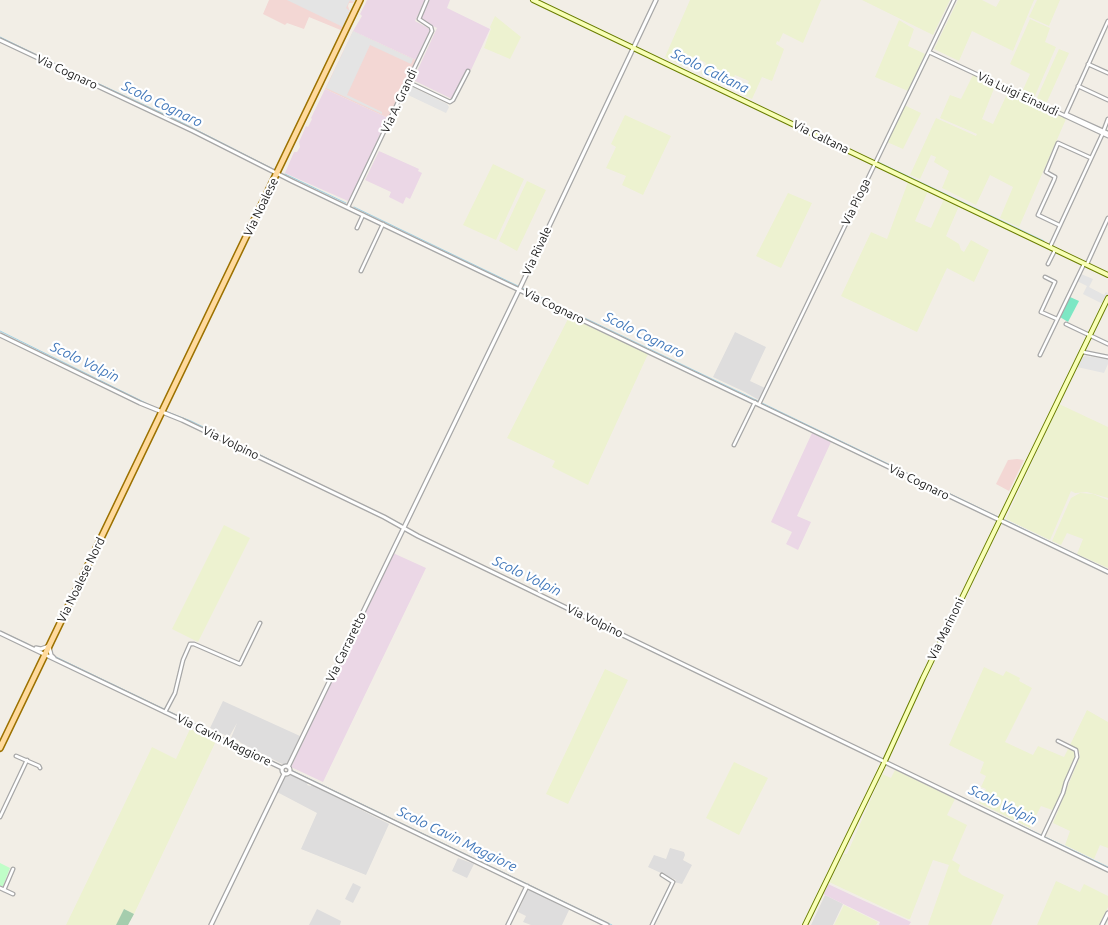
<!DOCTYPE html>
<html>
<head>
<meta charset="utf-8">
<style>
  body { margin:0 }
  canvas { display:block; background:#f2eee6 }
</style>
</head>
<body>
<canvas width="1108" height="925"></canvas>
<script>
const c = document.querySelector('canvas').getContext('2d');
c.lineJoin = 'round';
function fillPath(path, color) {
  c.fillStyle = color;
  c.fill(path, 'evenodd');
}
function strokePath(path, color, width, dash) {
  c.strokeStyle = color;
  c.lineWidth = width;
  c.lineCap = dash ? 'butt' : 'round';
  c.setLineDash(dash || []);
  c.stroke(path);
}
function write(font, color, halo, rows, align = 'center') {
  c.font = font + ' Ubuntu,sans-serif';
  c.lineWidth = 4.5;
  c.setLineDash([]);
  c.textBaseline = 'middle';
  c.strokeStyle = halo;
  c.fillStyle = color;
  for (const [text, x, y, turn = 0] of rows) {
    c.save();
    c.translate(x, y);
    c.rotate((+turn || 0) * Math.PI / 180);
    c.textAlign = isNaN(turn) ? turn : align;
    if (halo) c.strokeText(text, 0, 0);
    c.fillText(text, 0, 0);
    c.restore();
  }
}
fillPath(new Path2D(`
  M735 332 766 347 750 381 765 388 759 400 745 392 713 377Z
  M223 701 300 736 287 764 284 765 241 743 238 740 231 738 237 723 229 737 210 728Z
  M292 775 308 783 307 785 311 786 312 785 389 824 366 875 301 849 317 813 277 792 286 776Z
  M670 848 684 852 685 855 683 860 692 865 682 884 674 882 676 880 648 867 654 855 666 859Z
  M458 858 474 864 467 878 452 871Z
  M353 883 361 887 353 903 345 899Z
  M528 889 569 910 562 925H531L523 922 526 916 518 912Z
  M825 895 843 904 833 925H811Z
  M317 909 341 921 340 925H309Z`), '#dedddd');
fillPath(new Path2D(`
  M269 0H355L353 3H349L348 6 350 12 343 31 309 17 304 29 287 23 285 25 263 14Z
  M353 31 416 60 388 118 325 89Z
  M1017 459 1024 460 1009 491 996 484 1008 460Z`), '#f3d7d4');
fillPath(new Path2D(`
  M367 0H425L415 21 428 28 430 30 416 60 353 31 362 16 360 14Z
  M429 0H450L447 8 490 29 471 70 467 69 452 99 413 80 437 28 423 21 421 18Z
  M325 89 388 118 352 195 348 201 285 173 294 152H297L300 147 299 142 306 126 308 127 312 119 311 118Z
  M379 151 419 169 418 171 422 173 410 199 406 197 403 204 389 197 391 192 365 180Z
  M812 433 831 442 797 516 811 522 798 550 786 544 792 532 771 522Z
  M393 553 426 568 323 782 291 767Z
  M828 884 858 898 911 922 909 925H879L880 922 823 894Z`), '#ebd7e6');
fillPath(new Path2D(`
  M690 0H821L803 43 783 33 779 42 777 41 776 44 784 49 783 52 772 81 762 77 752 99 743 95 749 81 735 75 729 88 701 74 706 63 694 56 687 68 665 57Z
  M862 0H950L933 35Z
  M958 0H982L996 7 1000 0H1034L1013 51 972 31 959 61 934 49Z
  M1037 0H1060L1049 26 1029 17Z
  M495 16 521 37 510 59 484 48 491 29 490 27Z
  M1030 19 1050 28 1045 42 1056 47 1034 98 1022 92 1030 74 1010 64Z
  M899 20 914 29 908 46 925 54 908 91 875 77Z
  M1059 49 1069 53 1046 104 1036 100Z
  M973 75 995 86 982 119 993 124 1008 92 1066 119 1019 227 1000 218 1013 187 990 175 976 205 942 188 949 171 934 162 936 157 931 155 920 179 910 175 936 118 976 136 977 134 940 118 950 95 961 99Z
  M904 105 921 113 903 149 887 142Z
  M625 115 671 136 643 195 622 185 626 176 606 168 616 147 611 144Z
  M493 164 524 179 496 240 463 225Z
  M527 181 546 190 517 251 499 241Z
  M908 182 928 191 915 221 931 228 944 199 959 206 946 236 959 244 961 250 964 252 971 240 989 250 974 282 947 268 917 332 841 296 871 232 887 239Z
  M788 193 812 203 781 268 756 256Z
  M569 317 648 354 588 485 552 467 555 461 507 438Z
  M1059 404 1108 427V498L1087 492 1075 493 1071 491 1050 540 1006 519Z
  M1080 493 1093 494 1108 500V568L1077 554 1083 539 1067 533 1061 545 1052 541 1071 498Z
  M224 525 250 538 198 642 172 629Z
  M984 667 1003 676 1006 671 1020 678 1019 681 1032 688 1005 742 1033 755 1038 746 1064 757 1069 747 1075 751 1077 755 1055 811 1041 806 1030 828 979 803 986 789 981 787 986 776 980 773 984 762 949 745Z
  M605 669 628 680 568 804 546 794Z
  M1087 710 1108 722V848L1100 845 1094 859 1065 845 1070 831 1053 823 1080 756 1079 751 1070 745Z
  M190 729 216 741 134 914 124 909 116 925H66L152 747 176 759Z
  M734 762 768 778 739 835 706 818Z
  M895 770 955 799 947 815 967 825 952 860 960 865 958 871 962 875 1004 895 991 925H928L949 865 933 860 910 919H908L829 882 844 854H847L882 774 891 778Z
  M1056 881 1080 892 1084 884 1108 896V907L1099 925H1037Z
  M844 905 878 922 876 925H834Z`), '#edf2d0');
fillPath(new Path2D(`
  M124 909 134 914 128 925H116Z`), '#a5cdad');
fillPath(new Path2D(`
  M0 863 10 868 3 886H0Z`), '#c0fec8');
fillPath(new Path2D(`
  M1070 297 1079 301 1068 322 1060 317Z`), '#7de7c4');
fillPath(new Path2D(`
  M287 0H355L354 2 350 0 346 8 350 11 343 27Z
  M353 31 413 59 411 64 370 45 347 95 382 112V114L326 88Z
  M412 87 447 104 449 107 446 113 406 94 408 88Z
  M1081 274 1093 279 1089 287 1104 295 1106 292 1108 293 1103 304 1083 294 1087 286 1077 281Z
  M1085 356 1108 359V364L1104 373 1077 367 1081 358Z`), '#e4e4e4');
strokePath(new Path2D(`
  M538 0 874 161
  M0 37 37 55
  M39 56 181 122 275 170
  M878 162 1044 241
  M285 174 346 203
  M354 207 518 286
  M522 288 758 401
  M0 331 154 407
  M762 403 998 517
  M165 411 191 421 403 525
  M1005 520 1108 570
  M446 548 701 671
  M0 631 28 644
  M56 657 280 765
  M888 762 1108 867
  M293 771 612 925`), '#a2d1e3', 1);
const minor = new Path2D(`
  M929 52 1108 136
  M1088 64 1108 73
  M408 82 450 102 453 100 468 71
  M1078 86 1108 100
  M1066 114 1108 133
  M1065 116 1108 21
  M348 207 432 31 431 27 419 19 427 0
  M1059 225 1038 215 1054 180 1055 177 1046 172 1058 143 1091 158
  M357 228 363 215
  M1050 247 1102 135 1108 119
  M1048 264 1055 250
  M1087 264 1108 218
  M361 271 383 224
  M1045 277 1055 282 1041 312 1057 319
  M1066 324 1108 344
  M1083 352 1108 357
  M1040 355 1084 264
  M759 404 954 0
  M734 445 755 402
  M165 712 175 693 183 660 190 644H194L240 664 260 623
  M16 756 39 766 40 768
  M0 817 27 760
  M1042 838 1063 793 1066 782 1077 757 1076 750 1058 741
  M0 888 13 894
  M4 890 13 869
  M652 925 673 882 662 875`);
const tertiary = new Path2D(`
  M0 40 193 131 292 181 1108 572
  M0 335 140 403 182 420 384 517 418 536 1108 870
  M0 633 282 768
  M36 648 41 649 49 646 51 655 54 658
  M282 770a4 4 0 1 1 8 0a4 4 0 1 1-8 0Z
  M288 767 519 290 656 0
  M290 772 607 925
  M211 925 284 774
  M508 925 527 886
  M1102 925 1108 913`);
const secondary = new Path2D(`
  M533 0 1108 275
  M805 925 884 763 923 678 1108 298`);
const primary = new Path2D(`
  M0 748 360 0`);
strokePath(minor, '#a7a7a7', 5);
strokePath(tertiary, '#a7a7a7', 5.5);
strokePath(secondary, '#6a7e00', 6);
strokePath(primary, '#9c7100', 8);
strokePath(minor, '#fff', 2.5);
strokePath(tertiary, '#fff', 3);
strokePath(secondary, '#f8ffb6', 4);
strokePath(primary, '#ffda9d', 5);
write('12px', '#202020', '#fff', [
  ["Via Cognaro",67,72,25],
  ["Via Luigi Einaudi",1018,94,25],
  ["Via A. Grandi",399,101,-65],
  ["Via Caltana",821,137,26],
  ["Via Pioga",856,202,-64],
  ["Via Noalese",261,207,-64],
  ["Via Rivale",537,251,-65],
  ["Via Cognaro",554,306,26],
  ["Via Volpino",231,443,26],
  ["Via Cognaro",919,482,26],
  ["Via Noalese Nord",81,580,-64],
  ["Via Volpino",595,621,26],
  ["Via Marinoni",946,629,-64],
  ["Via Carraretto",346,647,-64],
  ["Via Cavin Maggiore",224,740,26]
]);
write('italic 14px', '#4278ba', '#fff', [
  ["Scolo Caltana",710,71,26],
  ["Scolo Cognaro",162,104,26],
  ["Scolo Cognaro",644,335,26],
  ["Scolo Volpin",85,362,26],
  ["Scolo Volpin",527,576,26],
  ["Scolo Volpin",1003,805,26],
  ["Scolo Cavin Maggiore",457,839,26]
]);
</script>
</body>
</html>
